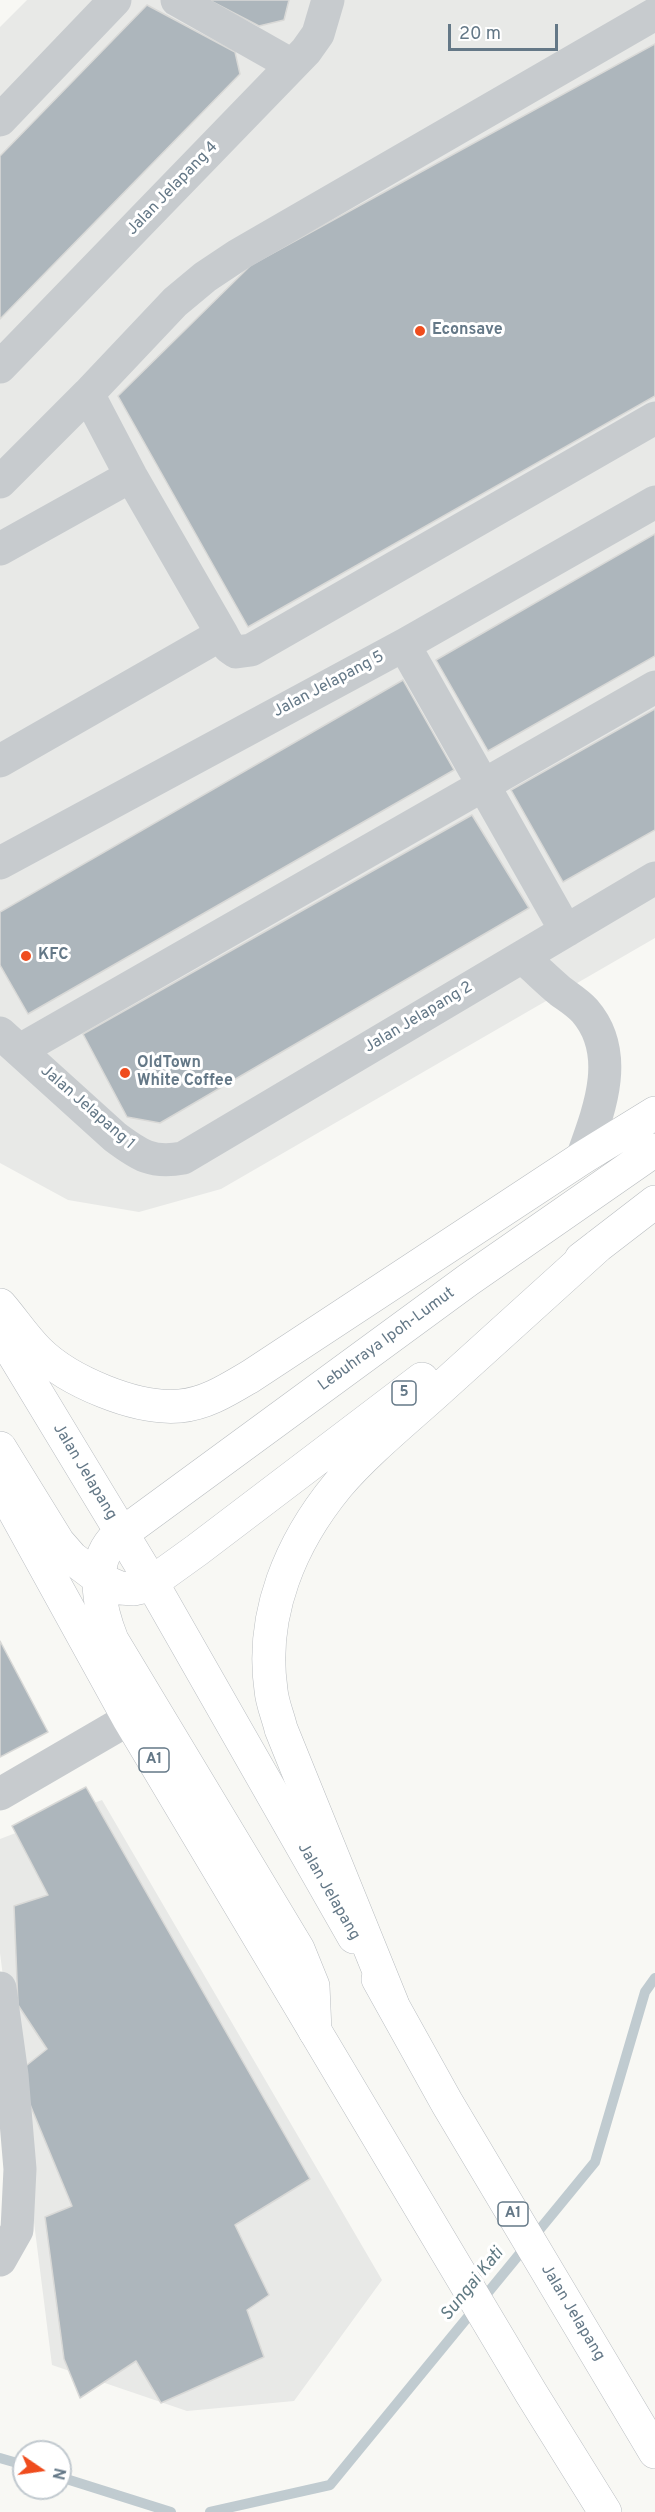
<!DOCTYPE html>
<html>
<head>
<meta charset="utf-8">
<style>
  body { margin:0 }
  #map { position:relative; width:655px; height:2512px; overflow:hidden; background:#f8f8f4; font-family:Overpass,sans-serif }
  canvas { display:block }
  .north { position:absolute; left:12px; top:2440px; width:60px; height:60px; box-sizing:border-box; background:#fff; border:2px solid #c1c9cf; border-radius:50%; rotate:103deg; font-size:16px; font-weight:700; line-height:24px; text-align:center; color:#647887 }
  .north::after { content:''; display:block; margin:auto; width:21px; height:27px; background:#ef4c1d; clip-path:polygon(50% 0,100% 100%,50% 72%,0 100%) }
  .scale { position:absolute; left:448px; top:24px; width:110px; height:27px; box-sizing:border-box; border:3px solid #647887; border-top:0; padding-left:8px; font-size:18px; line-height:21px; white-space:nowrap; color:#647887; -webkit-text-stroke:4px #fff; paint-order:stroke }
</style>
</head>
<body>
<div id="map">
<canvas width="655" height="2512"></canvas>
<div class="north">N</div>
<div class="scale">20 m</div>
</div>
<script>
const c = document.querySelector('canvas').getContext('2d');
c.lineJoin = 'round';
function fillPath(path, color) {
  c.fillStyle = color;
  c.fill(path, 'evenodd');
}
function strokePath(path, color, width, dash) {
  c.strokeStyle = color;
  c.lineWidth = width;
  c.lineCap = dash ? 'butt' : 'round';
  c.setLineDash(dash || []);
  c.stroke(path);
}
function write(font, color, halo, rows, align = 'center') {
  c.font = font + ' Overpass,sans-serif';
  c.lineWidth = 6;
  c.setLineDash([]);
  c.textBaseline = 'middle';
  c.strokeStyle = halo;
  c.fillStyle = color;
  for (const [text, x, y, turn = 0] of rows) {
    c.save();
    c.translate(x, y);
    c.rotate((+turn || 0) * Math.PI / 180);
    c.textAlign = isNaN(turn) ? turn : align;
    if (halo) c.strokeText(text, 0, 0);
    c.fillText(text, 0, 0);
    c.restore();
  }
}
fillPath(new Path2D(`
  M27 0H655V938L221 1189 139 1212 68 1200 0 1163V27Z
  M102 1800 382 2280 294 2401 187 2411 52 2365 0 1953V1839Z`), '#e8e9e7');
strokePath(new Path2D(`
  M0 2458 24 2465
  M60 2477 171 2512
  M210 2512 330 2485 595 2162 645 1992 655 1978`), '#c0cbd0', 10);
const building = new Path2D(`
  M209 0H289L284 20 259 26Z
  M147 5 235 52 240 74 0 319V156Z
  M655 44V396L248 627 118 396 251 265Z
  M655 534V656L488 751 436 660Z
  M403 680 454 770 28 1014 0 965V912Z
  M655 709V830L563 882 511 790Z
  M472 815 529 908 160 1123 127 1117 83 1034Z
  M0 1641 48 1732 0 1757Z
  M86 1787 310 2179 235 2225 269 2295 247 2310 264 2357 161 2403 136 2361 80 2398 64 2359 45 2217 72 2206 17 2073 47 2049 18 2005 14 1906 48 1895 12 1826Z`);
fillPath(building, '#adb6bc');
strokePath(building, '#d9d9d7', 1.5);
const major = new Path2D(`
  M0 1332 152 1583 354 1937
  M0 1485 129 1719 531 2393 605 2512
  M378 1979 447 2103 655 2452`);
const highway = new Path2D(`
  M581 1259 655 1202
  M0 1305C13 1320 24 1337 38 1351 68 1381 136 1410 180 1406 206 1404 229 1389 251 1376L582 1158 655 1113
  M0 1448 58 1542 72 1558 101 1580 120 1588 134 1589 147 1586 197 1550 422 1379
  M392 2003 281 1729C278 1716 272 1703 271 1690 260 1614 291 1542 338 1485 366 1452 408 1418 441 1388 493 1341 546 1293 599 1245
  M315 2031 313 1986 298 1949 112 1640C100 1610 90 1567 112 1541L468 1280 655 1150`);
strokePath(major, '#babec2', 34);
strokePath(highway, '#b9bdc0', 34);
strokePath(new Path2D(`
  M177 0 292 65
  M0 120 115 0
  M0 367 306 51 318 34 328 0
  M0 482 88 394
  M0 549 131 476
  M222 634 229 647 236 652 251 650 655 418
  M404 645 566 931
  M0 761 222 634 131 476 88 394 175 302 205 277 238 255 655 14
  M0 863 404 645 655 502
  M522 957C535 968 547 980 560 991 568 997 578 1003 585 1011 622 1054 599 1111 582 1158
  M0 1033 115 1137C139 1155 152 1164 183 1158L655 878
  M20 1050 655 687
  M0 1794 129 1719
  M0 1988 12 2075 20 2169 17 2230 0 2260`), '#c7cbce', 33);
strokePath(major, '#fff', 33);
strokePath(highway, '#fff', 33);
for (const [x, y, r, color] of [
  [420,331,6,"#ef4c1d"],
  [26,956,6,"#ef4c1d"],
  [125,1073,6,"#ef4c1d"]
]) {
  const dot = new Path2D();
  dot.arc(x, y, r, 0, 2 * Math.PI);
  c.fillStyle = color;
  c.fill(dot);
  strokePath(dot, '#fff', 2);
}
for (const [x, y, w] of [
  [404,1393,24],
  [154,1760,30],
  [513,2214,30]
]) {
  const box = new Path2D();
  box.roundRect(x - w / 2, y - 12, w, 24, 4.5);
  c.fillStyle = '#fff';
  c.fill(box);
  strokePath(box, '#647887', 1.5);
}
write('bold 15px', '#647887', null, [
  ["5",404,1393],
  ["A1",154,1760],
  ["A1",513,2214]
]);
write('16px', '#647887', '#fff', [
  ["Jalan Jelapang 4",173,189,-46],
  ["Jalan Jelapang 5",329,685,-28],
  ["Jalan Jelapang 2",419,1018,-31],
  ["Jalan Jelapang 1",87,1108,41],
  ["Lebuhraya Ipoh-Lumut",387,1340,-36],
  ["Jalan Jelapang",84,1472,59],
  ["Jalan Jelapang",328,1892,60],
  ["Jalan Jelapang",572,2313,59]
]);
write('bold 16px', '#647887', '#fff', [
  ["Econsave",432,331],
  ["KFC",38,956],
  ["OldTown",137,1064],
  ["White Coffee",137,1082]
], 'left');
write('italic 18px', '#607a83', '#fff', [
  ["Sungai Kati",473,2285,-51]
]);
</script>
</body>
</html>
